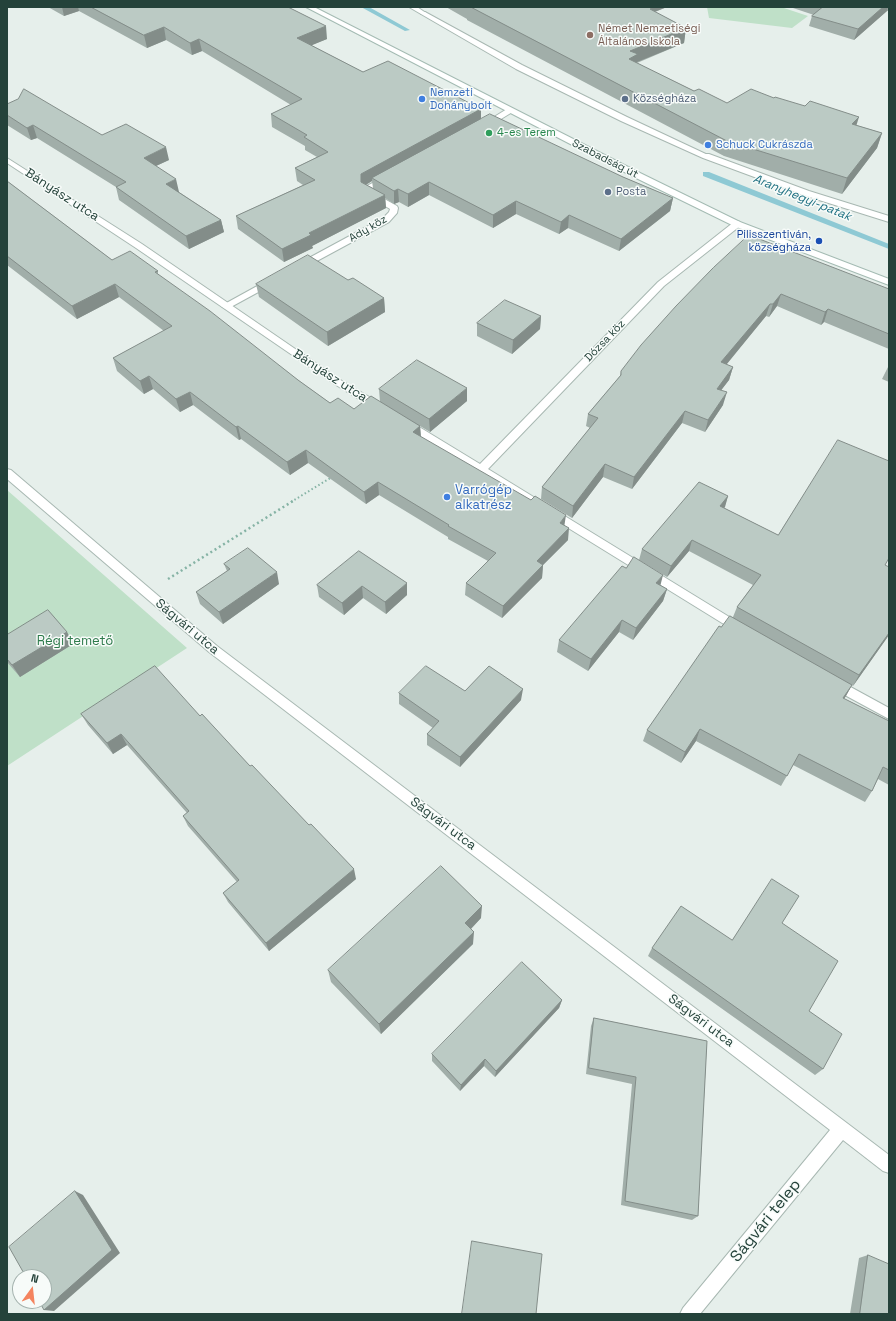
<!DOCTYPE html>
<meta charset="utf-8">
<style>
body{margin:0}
#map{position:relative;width:896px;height:1321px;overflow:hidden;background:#e6efeb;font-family:"Space Grotesk",sans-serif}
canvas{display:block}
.frame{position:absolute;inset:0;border:8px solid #24423a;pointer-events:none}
.north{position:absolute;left:12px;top:1269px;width:40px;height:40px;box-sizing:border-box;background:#f7fbf9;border:1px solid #a3b1ad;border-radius:50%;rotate:15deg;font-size:11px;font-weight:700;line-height:16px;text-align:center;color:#24423a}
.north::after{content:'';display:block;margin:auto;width:14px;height:18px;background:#f4845f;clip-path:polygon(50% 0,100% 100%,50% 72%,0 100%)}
</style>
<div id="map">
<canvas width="896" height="1321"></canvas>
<div class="frame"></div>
<div class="north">N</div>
</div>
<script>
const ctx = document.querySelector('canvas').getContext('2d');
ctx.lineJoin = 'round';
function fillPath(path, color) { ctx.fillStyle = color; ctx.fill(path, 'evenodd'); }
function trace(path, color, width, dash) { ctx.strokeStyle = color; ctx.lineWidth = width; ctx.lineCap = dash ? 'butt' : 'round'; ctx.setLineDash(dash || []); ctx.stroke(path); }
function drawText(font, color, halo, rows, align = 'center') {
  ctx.font = font + ' "Space Grotesk",sans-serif'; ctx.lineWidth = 3; ctx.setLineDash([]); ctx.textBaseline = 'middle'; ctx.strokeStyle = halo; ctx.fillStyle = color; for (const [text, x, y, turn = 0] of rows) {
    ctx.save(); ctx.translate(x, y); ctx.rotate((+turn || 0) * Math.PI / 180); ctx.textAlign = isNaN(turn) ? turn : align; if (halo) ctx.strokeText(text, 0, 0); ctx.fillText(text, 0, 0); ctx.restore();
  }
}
const green = new Path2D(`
 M707,7H781L808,16L792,28L709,18Z
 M7,490L187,648L7,766Z`);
const stream = new Path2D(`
 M361,7H369L410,30L405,31Z
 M703,172H709L889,244V249L703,176Z`);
const pathFar1 = new Path2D(`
 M291,502L332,477`);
const path = new Path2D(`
 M168,579L293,501`);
const service = new Path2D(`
 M409,7H417L426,13L421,14Z`);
const pedestrian = new Path2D(`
 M421,12H425L522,65L627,117L710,156L706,158H703L621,121L516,69L421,14Z
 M507,109H513L514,111L488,127H485L481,125Z
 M384,177H387L391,179L370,191L397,206L398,208L397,213L389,222L302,269H296L295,267L296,265L383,218L389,212L390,209L362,192L363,188Z
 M270,279L273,280L274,282L273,284L229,308L226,309L221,306Z`);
const minor = new Path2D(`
 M703,154H709L809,191L889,216V222L803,195L703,158Z
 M7,158L142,244L342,381L383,405L384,407L383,409H375L336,385L136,248L7,163Z
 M737,221L740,222L741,224L740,226L664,286L488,469L744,626L746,629L744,632L740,634L403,426L402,424L403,422H411L480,464L658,282L734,222Z
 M7,469L11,470L217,646L889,1155V1173L883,1171L843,1140L700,1314H680L683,1308L830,1130L209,652L7,479Z
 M834,678L889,708V719L830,687L828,683L830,679Z`);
const secondary = new Path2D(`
 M306,7H314L640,173L740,222L889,279V285L734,226L634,177Z`);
const wall = new Path2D(`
 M48,7H288L327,39L311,45L363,72L481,109V119L623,177L673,198L670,211L619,251L568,228L559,234L516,214L493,228L429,195L408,207L399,202L394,204L385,198L386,208L312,246L313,248L284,262L238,229L236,216L303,185L297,181L295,168L317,157L305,150V146L272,127L271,114L291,105L202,51L192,55L166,40L147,48L79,11L64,16ZM372,181L373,188L366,185Z
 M446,7H667L655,12L686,28L684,43L637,63L694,91L727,103L774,98L856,125L882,133L877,148L842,194L724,156L467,20V19Z
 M790,7H889V11H887L854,40L809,26L812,16L814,15Z
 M7,99L8,103L102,135L169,160L156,166L179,192L221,220L224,232L189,249L119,200L116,187L37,138L31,140L7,125Z
 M7,181L112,260L158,271V275L298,380L330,403L354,409L380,402L379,389L467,401L430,432L420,426L421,437L564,525L568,540L543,565L542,578L502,618L465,595L466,583L488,561L448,539V537L379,495L366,504L308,463L290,475L241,439L239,440L193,405L180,412L153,389L144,394L117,371L113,358L164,331L119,297L77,319L7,265Z
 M713,268L889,289V349L824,322L821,325L777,306L769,317L766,316L726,364L733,367L729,380L721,390L723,405L705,432L682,423L632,489L603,477L572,518L541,499L542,487L590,428L586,426L588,414L620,376L621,371Z
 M348,280L384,298L385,312L328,346L259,297L256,284Z
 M541,316L540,329L512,354L477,336V323Z
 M889,365V382L882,379Z
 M889,461V558L885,565L889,635L853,686L852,685L844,699L889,721V785L878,779L872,791L865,802L793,765L781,786L696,741L681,763L643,741L647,730L721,627L733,617L737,607L753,585L689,551L667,577L639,560L642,549L728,496L724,508L778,535Z
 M359,551L407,595L386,614L363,598L344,615L319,597L317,585Z
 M224,564L279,584L223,624L200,604L196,592L227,571Z
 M660,586L667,589L663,601L633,640L619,632L588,671L557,652L559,640Z
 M67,632L73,644L20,677L7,662V635Z
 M465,691L521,700L460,767L427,745V734L433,728L399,704V693Z
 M81,714L200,716L250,766L356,879L269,951L228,902L223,893L237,882L188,826L183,816L187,813L127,745L113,754L88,725Z
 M481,918L471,929L473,944L381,1034L331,982L328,970Z
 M782,923L823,1069L815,1075L648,956L652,948L732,940Z
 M562,1000L559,1008L495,1077L484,1066L460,1091L432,1061V1054Z
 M594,1018L707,1041L698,1216L692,1220L621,1205L632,1084L586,1074L591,1026Z
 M868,1255L889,1314H850L859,1258Z`);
const shadedWall = new Path2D(`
 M62,7H78L79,11L64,16Z
 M644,7H667L654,12Z
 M883,7H888L887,11L854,40L858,29Z
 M326,26L327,39L298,51L297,38Z
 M164,27L166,40L147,48L144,35Z
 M686,28L684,43L637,62L635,70L627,74L630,51Z
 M199,39L202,51L192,55L190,43Z
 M481,109V122L372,178V181L362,187L361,182V174Z
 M859,117L854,133L852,124Z
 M33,125L37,138L31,140L27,128Z
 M882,133L877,148L842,194L847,178Z
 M166,147L169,160L147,170L144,158Z
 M176,179L179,192L169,197L166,184Z
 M429,182V195L408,207V194Z
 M398,189L399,202L394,204V191Z
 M385,195L386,208L312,246L313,248L284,262L282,249L309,233Z
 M673,198L670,211L619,251L621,239Z
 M516,201V214L493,228V215Z
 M569,215L568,228L559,234L561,222Z
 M221,220L224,232L189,249L186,236Z
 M115,284L119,297L77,319L72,306Z
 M781,294L777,306L769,317L773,304Z
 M384,298L385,312L328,346L327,332Z
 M770,304L766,316L718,375L721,362Z
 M828,309L824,322L821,325L825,312Z
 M541,316L540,329L512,354L513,340Z
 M733,367L729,380L713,401L717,389Z
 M149,376L153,389L144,394L140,381Z
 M467,388V401L430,432L429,419Z
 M190,392L193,405L180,412L176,399Z
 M727,392L723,405L705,432L708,420Z
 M685,411L682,423L632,489L634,477Z
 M238,426L241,439L239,440L236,427Z
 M420,426L421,439L413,432Z
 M306,450L308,463L290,475L287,462Z
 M605,464L603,477L572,518L573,506Z
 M378,482L379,495L366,504L364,492Z
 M728,496L725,507L717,517L720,506Z
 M566,515L564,528L560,523Z
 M569,528L568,540L543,565L542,578L502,618L503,606L537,561Z
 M692,540L689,551L667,577L671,566Z
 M277,572L279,584L223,624L219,612Z
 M663,575L660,587L656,583Z
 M407,583V595L386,614L385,602Z
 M362,586L363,598L344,615L342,603Z
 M667,589L663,601L633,640L636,628Z
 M622,620L619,632L588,671L591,659Z
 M67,632L73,644L20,677L12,665Z
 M889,633V635L853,686L859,675Z
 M852,685L846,696L836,710L843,698Z
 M523,689L521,700L460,767V757Z
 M700,729L696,741L681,763L685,752Z
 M121,734L127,745L113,754L107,743Z
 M354,869L356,879L269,951L266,943Z
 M482,906L481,918L465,935V923Z
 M474,932L473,944L381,1034L379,1024Z
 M562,1000L559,1008L495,1077L496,1071Z
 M485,1059L484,1066L460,1091L461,1085Z
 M75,1191L83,1195L120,1253L54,1311L44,1310Z`);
const building = new Path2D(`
 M91,7H288L326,26L297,38L363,72L388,61L481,109L361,174V182L385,195L309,233L311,235L282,249L236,216L315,180L295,168L328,152L304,137L307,135L271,114L302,99L199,39L190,43L164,27L144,35Z
 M471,7H655L650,9L686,28L630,51L638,54L629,59L694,91L699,89L727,103L751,89L774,98L775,97L805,106L810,101L859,117L852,124L882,133L847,178L727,141Z
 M823,7H883L858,29L812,16Z
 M24,89L102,135L126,124L166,147L144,158L176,179L166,184L221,220L186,236L116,187L126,182L33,125L27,128L7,115V104L18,99Z
 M490,114L623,177L673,198L621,239L569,215L561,222L516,201L493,215L429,182L408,194L398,189L394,191L372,178Z
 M7,181L112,260L130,251L158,271L155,272L210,311L298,380L330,403L338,398L354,409L371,396L420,426L413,432L531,500L535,496L566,515L560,523L569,528L537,561L543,565L503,606L466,583L496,553L448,526L449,525L378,482L364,492L306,450L287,462L238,426L236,427L190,392L176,399L149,376L140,381L113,358L172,326L115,284L72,306L7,256Z
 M749,235L889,289V334L828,309L825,312L781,294L773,304H770L721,362L733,367L717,389L727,392L708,420L685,411L634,477L605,464L573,506L542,487L598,418L588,414L621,375V371L641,345L676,306L713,268Z
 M308,255L348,280L353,278L384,298L327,332L256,284Z
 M505,300L541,316L513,340L477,323Z
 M417,360L467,388L429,419L379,389Z
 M838,440L889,461V558L885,565L889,567V633L859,675L737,607L761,575L692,540L671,566L642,549L699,482L728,496L720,506L778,535Z
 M248,548L277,572L219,612L196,592L230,569L224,564Z
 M359,551L407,583L385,602L362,586L342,603L317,585Z
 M634,557L663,575L656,583L667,589L636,628L622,620L591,659L559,640L622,566L626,568Z
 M48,610L67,632L12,665L7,659V635Z
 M730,616L852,685L843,698L889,721V770L883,767L872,791L799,754L787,776L700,729L685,752L647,730L719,626L721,627Z
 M155,666L200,716L202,714L250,766L252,765L309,825L311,824L354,869L266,943L223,893L239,880L183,816L189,811L121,734L107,743L81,714Z
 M426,666L465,691L489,666L523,689L460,757L427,734L439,721L399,693Z
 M441,866L482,906L465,923L474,932L379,1024L328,970Z
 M772,879L799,896L782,923L838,961L809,1011L842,1034L823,1069L652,948L681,906L732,940Z
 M522,962L562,1000L496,1071L485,1059L461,1085L432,1054Z
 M594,1018L707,1041L698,1216L625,1201L636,1077L589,1068Z
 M75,1191L112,1250L44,1310L39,1301H44V1277H26L9,1247Z
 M472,1241L542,1254L536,1314H462Z
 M868,1255L889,1264V1314H860Z`);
const markers = [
 [590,35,4,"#8d6e63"],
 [422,99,4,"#3f7fe0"],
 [625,99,4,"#5c6f8a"],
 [489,133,4,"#2e9e5b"],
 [708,145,4,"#3f7fe0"],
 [608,192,4,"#5c6f8a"],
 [819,241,4,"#1a4fb4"],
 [447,497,4,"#3f7fe0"]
];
const farEducationnames = [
 ["Német Nemzetiségi",598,29],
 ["Általános Iskola",598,42]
];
const farShopnames = [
 ["Nemzeti",430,93],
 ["Dohánybolt",430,106],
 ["Schuck Cukrászda",716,145]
];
const farServicenames = [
 ["Községháza",633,99],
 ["Posta",616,192]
];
const farLeisurenames = [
 ["4-es Terem",497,133]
];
const farStreetnames = [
 ["Szabadság út",605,159,27],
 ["Ady köz",368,229,-30],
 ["Dózsa köz",605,341,-46]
];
const farTransitnames = [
 ["Pilisszentiván,",811,235],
 ["községháza",811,248]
];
const farWaternames = [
 ["Aranyhegyi-patak",802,198,22]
];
const streetNames = [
 ["Bányász utca",62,195,33],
 ["Bányász utca",330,376,33],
 ["Ságvári utca",187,627,40],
 ["Ságvári utca",443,824,37],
 ["Ságvári utca",701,1021,37]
];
const shopNames = [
 ["Varrógép",455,490],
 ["alkatrész",455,505]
];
const parkNames = [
 ["Régi temető",75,641]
];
const nearStreetnames = [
 ["Ságvári telep",766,1221,-51]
];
fillPath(green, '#bfe0c8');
fillPath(stream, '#8ec9d4');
trace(service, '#a8b8b2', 2);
trace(pedestrian, '#a8b8b2', 2);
trace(minor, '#a8b8b2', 2);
trace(secondary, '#a4bbb3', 2);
trace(pathFar1, '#86b3a5', 2, [1.5, 2.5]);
trace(path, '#86b3a5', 2.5, [2, 3]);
fillPath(service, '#fff');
fillPath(pedestrian, '#fff');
fillPath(minor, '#fff');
fillPath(secondary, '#fff');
fillPath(wall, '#a1aea9');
fillPath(shadedWall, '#838d89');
fillPath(building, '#bbcac4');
trace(building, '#838d89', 1);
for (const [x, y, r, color] of markers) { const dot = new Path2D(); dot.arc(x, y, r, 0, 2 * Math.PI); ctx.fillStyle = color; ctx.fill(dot); trace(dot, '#f7fbf9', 1.5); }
drawText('11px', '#785e54', '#f7fbf9', farEducationnames, 'left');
drawText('11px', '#366cbe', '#f7fbf9', farShopnames, 'left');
drawText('11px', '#4e5e75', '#f7fbf9', farServicenames, 'left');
drawText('11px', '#27864d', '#f7fbf9', farLeisurenames, 'left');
drawText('11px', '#24423a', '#f7fbf9', farStreetnames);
drawText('11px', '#164399', '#f7fbf9', farTransitnames, 'right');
drawText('italic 12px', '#1c6f80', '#f7fbf9', farWaternames);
drawText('13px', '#24423a', '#f7fbf9', streetNames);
drawText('13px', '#366cbe', '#f7fbf9', shopNames, 'left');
drawText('13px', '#2d7a4b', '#f7fbf9', parkNames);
drawText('16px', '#24423a', '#f7fbf9', nearStreetnames);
</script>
